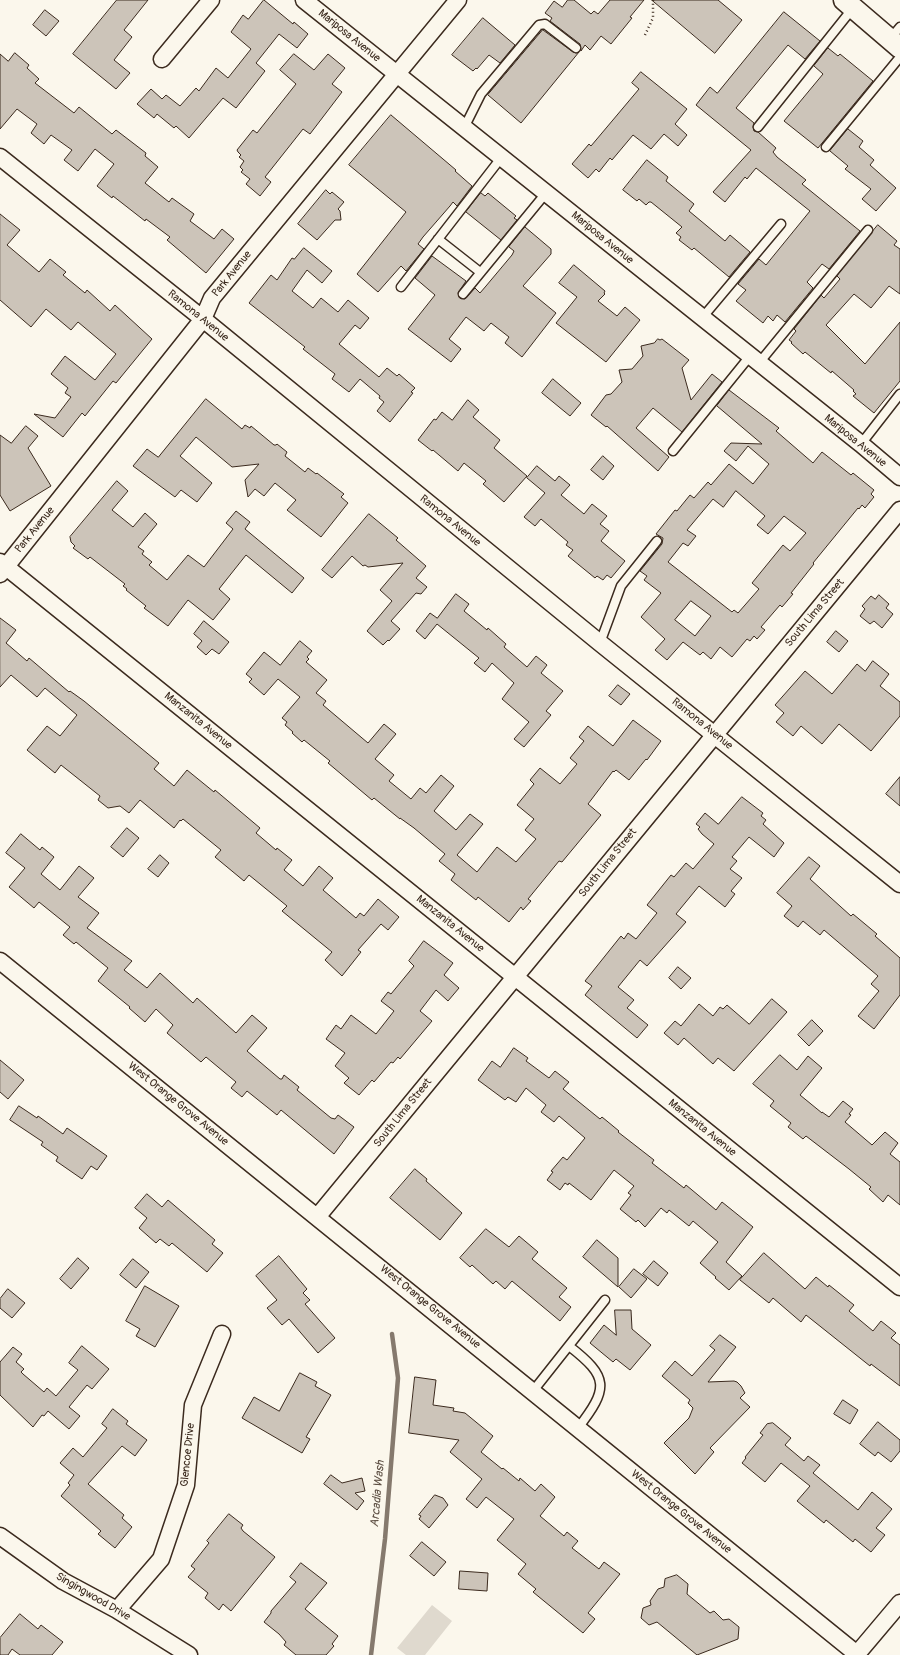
<!DOCTYPE html>
<style>
body{margin:0}
canvas{display:block;background:#fbf7ec}
</style>
<canvas width="900" height="1655"></canvas>
<script>
const ctx = document.querySelector('canvas').getContext('2d');
ctx.lineJoin = 'round';
function fillPath(path, color) { ctx.fillStyle = color; ctx.fill(path, 'evenodd'); }
function trace(path, color, width, dash) { ctx.strokeStyle = color; ctx.lineWidth = width; ctx.lineCap = dash ? 'butt' : 'round'; ctx.setLineDash(dash || []); ctx.stroke(path); }
function drawText(font, color, halo, rows, align = 'center') {
  ctx.font = font + ' Pangolin,sans-serif'; ctx.lineWidth = 3; ctx.setLineDash([]); ctx.textBaseline = 'middle'; ctx.strokeStyle = halo; ctx.fillStyle = color; for (const [text, x, y, turn = 0] of rows) {
    ctx.save(); ctx.translate(x, y); ctx.rotate((+turn || 0) * Math.PI / 180); ctx.textAlign = isNaN(turn) ? turn : align; if (halo) ctx.strokeText(text, 0, 0); ctx.fillText(text, 0, 0); ctx.restore();
  }
}
const green = new Path2D(`
 M432,1605L452,1621L425,1655H406L397,1648Z`);
const stream = new Path2D(`
 M371,1655L385,1539L398,1378L392,1334`);
const building = new Path2D(`
 M117,0H148L124,30L132,37L114,60L130,73L116,89L73,54Z
 M264,0L293,24L294,22L308,34L297,48L279,34L256,63L265,71L236,108L223,98L189,138L176,126L174,128L157,114L154,118L137,104L151,89L162,99L166,95L180,106L196,88L199,91L216,68L228,78L251,49L231,32L243,15L248,19Z
 M568,0H574L591,14L594,11L598,14L610,0H644L630,17L632,18L611,44L601,36L590,50L585,45L581,51L580,44L550,21L552,18L545,13L554,1L562,7Z
 M652,0H718L742,20L715,53Z
 M45,10L59,21L46,36L33,25Z
 M784,12L820,41L805,59L788,45L736,108L754,123L753,127L754,131L758,132L776,148L773,152L777,157L806,180L802,184L860,231L829,269L822,264L807,282L813,288L785,322L777,315L773,321L768,316L763,323L736,301L746,290L738,284L759,259L766,265L810,211L756,168L747,179L745,177L725,202L713,192L751,150L696,105L710,87L717,93Z
 M483,18L515,45L500,63L489,55L477,69L476,68L473,71L452,55Z
 M543,30L573,52L576,53L579,52L521,123L488,95Z
 M828,48L838,56L840,54L873,81L818,148L784,121L823,74L814,66Z
 M15,53L29,65L27,68L39,79L35,83L74,113L79,107L112,134L116,130L146,153L145,156L158,167L145,183L169,202L172,198L194,214L190,221L214,239L222,229L234,239L206,273L167,240L170,237L146,219L145,221L113,196L112,198L97,186L114,164L95,149L78,171L64,160L72,150L51,135L44,144L31,133L37,124L17,109L0,129V54L8,61Z
 M294,54L314,70L328,54L345,68L332,84L342,92L310,134L303,129L265,177L271,182L260,196L246,184L250,179L241,172L243,170L240,167L244,161L239,157L241,155L238,152L237,150L253,130L257,133L296,84L280,70Z
 M641,72L687,109L675,124L687,135L678,146L664,134L651,149L633,135L612,160L610,158L599,172L596,169L588,178L572,164L589,144L591,146L639,89L632,83Z
 M391,115L456,170L455,171L472,186L457,206L453,202L450,206L423,237L418,244L424,249L406,271L401,266L378,292L357,274L406,212L349,165Z
 M848,129L863,141L859,147L874,160L870,165L896,188L876,211L862,199L871,189L845,169L848,166L830,151Z
 M647,160L668,177L666,181L694,204L689,211L725,241L730,235L750,252L729,277L694,248L692,250L679,240L681,237L676,233L682,227L651,202H649L646,205L639,199L637,201L623,190Z
 M326,190L330,194L332,192L344,202L338,209L340,211L341,220H335L317,240L298,224Z
 M481,193L485,196L488,193L516,216L514,218L517,220L501,240L466,212Z
 M0,214L20,230L7,245L39,272L50,259L66,272L63,275L85,293L87,290L110,311L115,305L152,339L116,383L113,381L85,416L82,413L63,437L34,414L55,418L71,397L65,393L68,388L51,374L65,356L95,380L116,354L78,322L71,330L46,309L31,327L0,300Z
 M878,225L897,241L894,245L900,249V294L889,286L871,308L854,294L826,325L865,364L900,322V381L874,413L853,396L856,394L853,391L854,390L832,371L831,373L805,352L803,354L791,343L792,342L789,340L796,331L794,329L821,295L824,298L840,279L837,276Z
 M525,227L551,249V254L523,286L556,313L522,357L505,343L509,337L491,323L484,331L466,317L449,339L461,349L451,362L408,329L435,295L415,278L432,256L466,281L458,293L460,298L465,299L475,288L480,293L486,286L512,255L514,251L509,247Z
 M304,248L332,271L322,283L307,270L292,291L313,308L321,298L338,312L348,300L369,318L360,329L355,325L339,344L379,377L387,368L397,376L399,374L415,388L411,392L413,393L390,422L377,411L384,402L379,398L380,396L360,379L349,392L332,379L335,374L303,349L305,347L249,303L271,275L277,280L292,258L294,259Z
 M574,265L605,291L604,293L605,294L598,301L617,316L625,307L640,320L606,362L556,323L577,297L559,283Z
 M658,339L660,340L662,339L689,360L682,368L691,400L712,374L722,382L682,432L653,408L636,428L669,457L658,471L607,426L606,427L591,415L606,395L611,394L622,382L619,370L632,369L643,356L641,346L654,343Z
 M553,379L581,403L570,416L542,393Z
 M729,390L779,428L776,431L813,463L822,452L851,475L853,473L874,490L871,494L874,497L865,508L862,505L859,509L858,508L813,563L814,564L791,593L793,594L782,607L780,605L761,627L765,630L757,639L754,636L750,641L747,639L732,657L720,647L711,659L703,652L700,655L683,642L667,660L655,650L665,639L641,617L661,593L644,580L647,576L640,571L662,544L663,538L656,534L675,510L677,511L690,495L694,498L708,482L711,485L729,464L753,484L769,464L748,446L736,461L724,451L731,443L762,444L717,406ZM736,491L765,516L757,525L768,534L784,516L806,533L790,551L783,545L752,583L759,589L738,613L734,610L732,612L668,562L683,543L688,546L696,536L687,530L713,499L723,507ZM691,601L711,616L695,636L675,620Z
 M206,399L242,429L245,425L250,428L251,426L274,445H276L277,444L287,452L285,456L305,472L308,468L316,474L317,473L344,494L341,497L348,503L321,537L287,510L296,500L275,483L264,496L255,489L248,497L245,480L259,464L232,467L196,437L180,456L212,483L197,502L181,490L175,497L133,466L147,449L158,457Z
 M468,400L479,410L473,417L500,440L494,448L527,476L504,502L483,484L486,481L464,463L458,471L433,450L432,451L418,440L434,419L436,420L442,412L452,420Z
 M26,426L38,436L28,448L51,486L10,511L0,495V435L11,443Z
 M603,456L614,466L603,480L591,470Z
 M537,466L555,481L559,476L570,485L561,495L584,514L592,504L607,516L600,524L609,531L601,541L625,561L611,578L607,575L603,580L597,576L595,578L568,556L573,550L566,545L568,542L541,519L535,526L524,517L545,493L527,478Z
 M117,481L128,491L112,510L133,527L145,513L157,524L138,547L144,551L142,554L152,562L149,565L167,580L188,555L204,567L233,529L226,523L236,511L250,522L245,529L304,578L292,593L246,555L219,589L230,599L213,620L188,600L168,626L144,608L146,606L126,590L127,589L123,586L125,584L90,557L88,559L73,548L75,546L71,542L70,537Z
 M369,514L398,538L396,540L426,566L416,578L427,587L421,594L416,593L391,621L400,629L389,641L388,640L383,645L367,631L392,601L380,590L403,563L368,567L365,565L363,566L352,556L332,578L322,570Z
 M456,594L469,604L464,611L487,630L488,628L506,644L504,647L527,667L536,656L547,665L541,673L563,691L546,711L551,715L524,747L514,739L529,722L502,699L514,683L492,663L485,672L474,663L479,658L437,624L425,639L416,631L430,613L437,618Z
 M879,595L889,604L886,608L893,614L882,628L874,621L870,624L860,616L865,609L862,606L871,596L875,599Z
 M0,618L16,630L6,643L27,661L29,658L69,692L70,691L84,701L159,763L154,769L174,786L187,770L214,792L215,790L260,828L256,833L276,850L277,848L292,860L284,870L303,886L319,866L333,878L323,890L356,918L360,913L364,916L378,899L399,917L388,930L381,924L358,950L361,952L342,976L325,960L332,952L282,911L287,906L249,875L244,881L215,857L221,850L183,819L181,821L180,820L174,828L140,800L129,813L120,806L108,808L98,800L100,796L61,765L55,773L27,750L47,726L60,736L77,715L45,688L37,697L11,675L0,687Z
 M204,621L229,642L219,654L212,649L206,655L197,647L202,641L194,634Z
 M836,631L848,641L839,652L827,642Z
 M300,641L312,651L307,657L309,659L306,662L327,680L316,693L326,701L323,705L368,743L384,724L396,734L375,759L394,775L389,781L411,799L420,788L426,793L441,775L454,786L434,811L456,830L470,814L483,824L457,855L477,872L497,847L516,862L536,839L525,830L534,819L517,805L534,784L530,780L540,768L560,784L577,764L570,758L584,741L579,737L588,726L613,746L633,720L661,741L647,760L646,759L629,780L616,770L614,772L613,771L588,804L601,815L562,862L559,861L528,899L531,901L523,910L521,907L509,922L478,897L476,900L451,880L455,874L439,861L445,854L414,828L400,818V819L374,798L372,800L328,763L330,761L304,740L302,742L292,733L293,732L285,725L287,722L282,718L300,697L278,679L264,695L249,682L252,679L246,674L264,652L280,665Z
 M873,661L889,674L880,686L900,702V716L871,751L839,724L822,744L801,726L793,736L776,722L784,713L775,705L805,671L832,694L857,664L865,671Z
 M618,685L630,694L621,705L609,696Z
 M900,777V806L886,794Z
 M742,797L763,813L761,816L766,820L763,824L784,843L774,857L749,837L732,857L737,861L730,869L742,878L731,891L735,894L725,907L699,886L676,914L686,922L647,966L640,960L618,987L634,1000L627,1008L648,1025L637,1038L585,995L592,986L585,981L621,936L624,939L628,933L636,939L657,913L647,905L671,875L674,877L686,863L693,869L714,844L702,834L698,829L700,827L696,824L705,813L718,824Z
 M127,828L139,838L123,857L111,847Z
 M21,834L40,850L42,847L54,857L41,874L60,890L79,866L94,878L78,897L99,913L87,928L132,961L124,970L147,988L160,973L193,1003L197,998L236,1033L252,1015L267,1028L247,1051L280,1079H282L284,1075L299,1087L297,1090L331,1118L335,1119L338,1115L354,1127L334,1154L281,1110L277,1115L247,1091L242,1097L231,1088L236,1082L206,1057L201,1062L167,1033L173,1025L156,1009L145,1022L129,1008L130,1007L98,981L108,968L76,942L74,944L63,935L70,927L39,902L34,908L9,887L25,868L6,853Z
 M160,855L169,863L158,877L148,869Z
 M809,857L820,866L810,879L851,916L853,914L877,934L875,936L900,958V995L874,1029L858,1016L879,991L871,984L878,976L824,930L820,935L803,921L798,927L784,916L792,906L777,893Z
 M424,941L453,963L444,975L459,988L448,1001L436,990L420,1011L432,1021L400,1059L398,1057L393,1063L391,1062L374,1082L372,1080L359,1095L344,1083L349,1078L335,1066L345,1053L326,1039L336,1025L341,1029L351,1015L376,1034L394,1011L381,1001L388,992L391,994L414,966L409,961Z
 M678,967L691,978L681,989L669,978Z
 M772,999L787,1012L734,1071L718,1058L713,1064L684,1038L678,1045L664,1033L675,1021L681,1026L699,1004L713,1016L720,1007L723,1009L727,1005L749,1024Z
 M812,1020L823,1031L809,1046L798,1035Z
 M514,1048L528,1058L526,1061L549,1078L555,1071L569,1082L563,1089L600,1119L602,1117L619,1131L618,1132L654,1160L652,1163L684,1188L686,1185L716,1210L722,1202L753,1227L726,1262L742,1276L729,1290L715,1278L716,1277L700,1263L718,1242L693,1221L689,1226L669,1210L667,1213L661,1208L645,1227L638,1220L636,1222L620,1209L631,1195L628,1193L634,1186L614,1170L591,1200L569,1183L568,1185L565,1183L560,1190L547,1180L553,1172L551,1171L563,1157L567,1160L585,1138L559,1116L554,1122L541,1112L546,1105L526,1088L516,1102L508,1097L505,1100L478,1080L492,1061L500,1067Z
 M780,1055L797,1070L808,1056L822,1068L800,1095L822,1113V1112L829,1117L843,1101L853,1109L849,1114L851,1115L845,1122L872,1145L885,1132L898,1143L890,1154L900,1162V1205L888,1195L883,1202L869,1189L871,1187L849,1169L806,1136L803,1139L788,1127L791,1123L770,1106L774,1101L753,1084Z
 M0,1060L24,1080L8,1099L0,1092Z
 M19,1106L37,1118L38,1116L63,1134L67,1128L107,1156L97,1170L91,1166L82,1179L56,1161L58,1157L41,1145L43,1142L10,1120Z
 M415,1169L427,1179L426,1181L462,1213L440,1240L390,1198Z
 M147,1194L162,1207L168,1200L215,1240L212,1244L223,1253L207,1272L172,1243L169,1246L160,1239L156,1243L139,1228L147,1218L135,1208Z
 M486,1229L509,1247L519,1236L538,1252L532,1259L567,1288L559,1297L571,1307L560,1321L512,1281L505,1289L496,1281L493,1284L472,1265L470,1267L460,1258Z
 M597,1240L618,1258V1287L583,1257Z
 M764,1253L805,1289L816,1277L828,1287L829,1285L854,1305L849,1311L873,1331L881,1321L896,1333L891,1338L900,1345V1386L871,1364L870,1366L806,1315L801,1322L773,1298L769,1303L740,1280Z
 M279,1256L307,1289L303,1293L310,1300L305,1304L335,1338L318,1353L289,1319L282,1325L267,1308L277,1300L256,1276Z
 M78,1258L89,1268L71,1289L60,1279Z
 M133,1259L149,1272L136,1288L120,1275Z
 M654,1261L668,1273L658,1286L643,1274Z
 M634,1269L647,1279L631,1298L619,1287Z
 M145,1286L179,1306L155,1347L136,1336L140,1329L126,1321Z
 M8,1289L25,1303L12,1318L0,1308V1299Z
 M615,1310H631L632,1329L651,1345L630,1370L616,1359L613,1362L590,1343L604,1325L616,1335Z
 M720,1335L736,1347L708,1382L734,1381L737,1382L741,1386L745,1393L740,1398L750,1407L710,1448L714,1452L695,1474L664,1443L689,1418L693,1408L688,1403L690,1400L662,1376L675,1361L692,1376L715,1350L710,1346Z
 M82,1346L109,1369L92,1389L87,1385L69,1407L80,1416L69,1429L48,1411L44,1416L42,1415L33,1427L0,1395V1362L13,1347L22,1354L16,1362L24,1369L21,1372L23,1374L44,1392L47,1388L56,1396L78,1370L69,1363Z
 M300,1373L317,1382L315,1386L331,1395L306,1437L310,1439L302,1453L242,1418L254,1397L279,1411Z
 M415,1377L436,1380L433,1405L454,1408L453,1411L465,1413L493,1436L481,1452L502,1469L503,1468L519,1481L520,1478L535,1491L541,1484L555,1497L540,1516L564,1536L567,1532L578,1541L572,1548L599,1569L604,1562L620,1574L588,1613L595,1619L583,1633L533,1592L536,1589L518,1574L526,1564L497,1540L514,1519L486,1497L477,1508L466,1499L482,1479L450,1452L459,1440L409,1433Z
 M843,1400L858,1410L850,1424L834,1414Z
 M113,1409L128,1421L126,1424L147,1440L135,1456L122,1446L88,1484L124,1515L122,1518L132,1527L115,1548L98,1534L101,1531L61,1496L70,1485L68,1483L74,1475L60,1463L73,1448L83,1457L107,1428L102,1424Z
 M878,1422L900,1440V1451L891,1462L878,1452L875,1456L860,1444Z
 M773,1423L791,1438L785,1445L804,1461L808,1456L820,1465L813,1473L858,1510L872,1492L892,1509L876,1528L885,1535L871,1552L855,1539L853,1542L826,1520L824,1523L797,1501L810,1486L781,1463L765,1482L742,1463L746,1458L745,1457L763,1435L760,1433L767,1424Z
 M331,1475L342,1483L362,1478L365,1491L355,1493L364,1501L357,1510L324,1484Z
 M435,1495L443,1498L448,1505L429,1528L419,1519L421,1516L419,1515Z
 M229,1514L243,1525L241,1528L243,1531L275,1557L231,1611L223,1604L219,1610L205,1598L208,1593L188,1577L195,1569L191,1566L209,1543L207,1541Z
 M422,1542L446,1562L434,1576L410,1556Z
 M301,1563L327,1583L305,1609L338,1636L332,1644L334,1646L326,1655H296L284,1645L286,1642L279,1634L264,1622L271,1613V1611L296,1582L290,1577Z
 M460,1571L488,1573L487,1591L459,1589Z
 M677,1575L688,1584L687,1594L710,1613L714,1611L723,1620L729,1619L739,1627L738,1639L697,1655L657,1622L649,1625L641,1618L643,1608L651,1605L650,1601L658,1589L664,1587L665,1579Z
 M20,1614L38,1629L41,1625L63,1642L52,1655H20L12,1649L8,1655H0V1638Z`);
const path = new Path2D(`
 M645,35L653,18V0`);
const service = new Path2D(`
 M890,39L900,27
 M758,127L853,8
 M464,128L481,94L539,25L545,24L576,48
 M826,147L900,57
 M438,239L480,272
 M401,287L501,158
 M463,294L546,193
 M702,318L781,224
 M759,363L868,230
 M861,444L900,394
 M673,451L750,356
 M600,643L621,586L657,541
 M569,1346C609,1377 609,1388 578,1428
 M533,1391L605,1300`);
const minor = new Path2D(`
 M304,0L861,444L900,477
 M162,59L211,0
 M0,157L203,319L600,643L900,884
 M0,562L900,1287
 M0,574L203,319L212,298L458,0
 M0,961L858,1655
 M318,1216L900,510
 M0,1536L63,1581L117,1610L189,1655
 M117,1610L161,1559L186,1485L193,1405L222,1334
 M857,1654L900,1603`);
const tertiary = new Path2D(`
 M844,0L900,48`);
const streetNames = [
 ["Mariposa Avenue",349,36,39],
 ["Mariposa Avenue",602,238,39],
 ["Park Avenue",232,274,-51],
 ["Ramona Avenue",198,316,39],
 ["Mariposa Avenue",855,441,39],
 ["Ramona Avenue",450,521,39],
 ["Park Avenue",35,530,-51],
 ["South Lima Street",815,613,-50],
 ["Manzanita Avenue",198,721,39],
 ["Ramona Avenue",702,724,39],
 ["South Lima Street",608,863,-51],
 ["Manzanita Avenue",450,924,39],
 ["West Orange Grove Avenue",178,1104,39],
 ["South Lima Street",403,1113,-51],
 ["Manzanita Avenue",702,1128,39],
 ["West Orange Grove Avenue",430,1307,39],
 ["Glencoe Drive",188,1455,-84],
 ["West Orange Grove Avenue",681,1512,39],
 ["Singingwood Drive",93,1597,30]
];
const waterNames = [
 ["Arcadia Wash",378,1494,-85]
];
fillPath(green, '#dfd9ce');
trace(stream, '#85796d', 4.5);
fillPath(building, '#ccc4b9');
trace(building, '#3b2a1e', 1);
trace(service, '#3b2a1e', 11);
trace(minor, '#3b2a1e', 19);
trace(tertiary, '#3b2a1e', 23);
trace(path, '#3b2a1e', 2.5, [1, 3]);
trace(service, '#fbf7ec', 8);
trace(minor, '#fbf7ec', 16);
trace(tertiary, '#fbf7ec', 20);
drawText('11px', '#3b2a1e', '#fbf7ec', streetNames);
drawText('italic 12px', '#605246', '#fbf7ec', waterNames);
</script>
